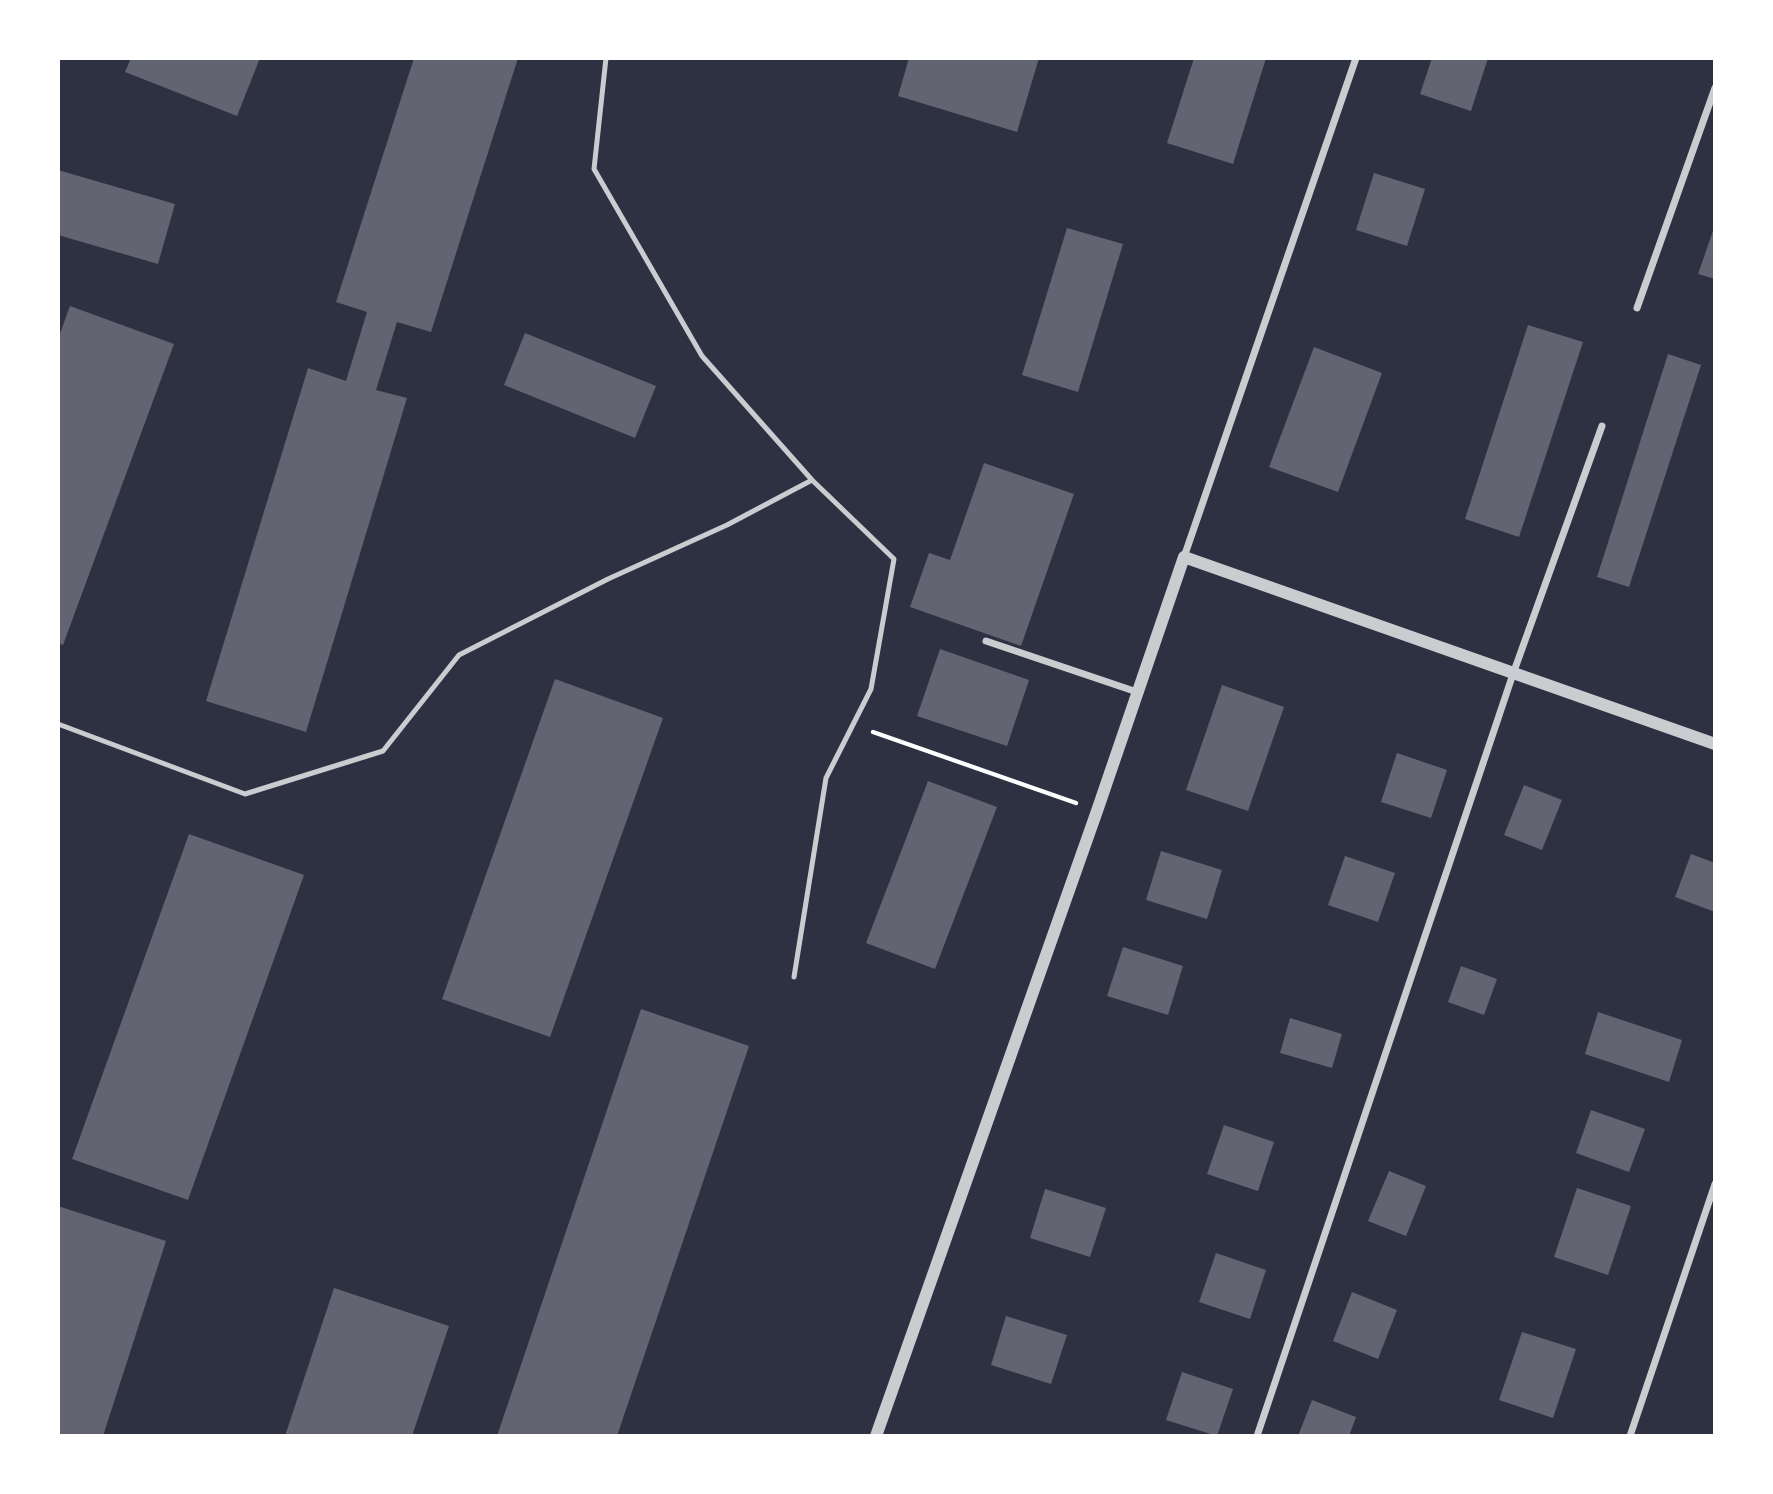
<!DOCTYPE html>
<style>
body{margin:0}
#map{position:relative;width:1773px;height:1494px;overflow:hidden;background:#2d3142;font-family:"Sofia Sans Condensed",sans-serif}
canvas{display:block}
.frame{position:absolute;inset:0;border:60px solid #fff;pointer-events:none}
</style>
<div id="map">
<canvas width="1773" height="1494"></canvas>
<div class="frame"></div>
</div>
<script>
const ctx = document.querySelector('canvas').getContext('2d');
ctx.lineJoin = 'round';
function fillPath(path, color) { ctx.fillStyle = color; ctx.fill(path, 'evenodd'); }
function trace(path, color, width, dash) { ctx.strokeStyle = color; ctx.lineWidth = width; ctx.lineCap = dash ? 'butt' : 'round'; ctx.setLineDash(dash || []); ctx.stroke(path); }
const building = new Path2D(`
 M131,58H260L237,116L125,72Z
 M414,58H518L431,332L397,322L376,390L407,398L306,732L206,701L308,368L346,381L367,312L336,302Z
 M909,58H1039L1017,132L898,96Z
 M1194,58H1266L1233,164L1167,143Z
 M1432,58H1488L1471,111L1420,94Z
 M58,170L175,204L158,264L58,235Z
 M1374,173L1425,189L1407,246L1356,230Z
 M1715,225V279L1698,274Z
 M1067,228L1123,244L1078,392L1022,375Z
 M70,306L174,344L63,645L58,643V339Z
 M1528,325L1583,342L1519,537L1465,519Z
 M525,333L656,386L635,438L504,385Z
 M1314,347L1382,373L1338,492L1269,467Z
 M1668,354L1701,365L1629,587L1597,577Z
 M984,463L1074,494L1021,646L910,607L929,553L950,560Z
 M940,649L1029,680L1007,746L917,716Z
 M555,679L663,718L550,1037L442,999Z
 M1222,685L1284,707L1248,811L1186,790Z
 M1397,753L1447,770L1431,818L1381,802Z
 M928,781L997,807L935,969L866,943Z
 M1524,785L1562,800L1542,850L1504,835Z
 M189,834L304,875L188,1200L72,1159Z
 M1161,851L1222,870L1207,919L1146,900Z
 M1691,854L1715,863V912L1675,897Z
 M1345,856L1395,873L1378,922L1328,905Z
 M1123,947L1183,966L1168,1015L1107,996Z
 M1461,966L1497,979L1484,1015L1448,1002Z
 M641,1009L749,1046L617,1436H497Z
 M1598,1012L1682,1040L1669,1082L1585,1054Z
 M1290,1018L1342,1034L1332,1068L1280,1053Z
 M1591,1110L1645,1129L1629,1172L1576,1153Z
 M1224,1125L1274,1142L1258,1191L1207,1174Z
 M1389,1171L1426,1186L1406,1236L1368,1221Z
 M1577,1188L1631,1206L1608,1275L1554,1257Z
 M1045,1189L1106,1208L1090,1257L1030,1238Z
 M58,1206L166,1241L103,1436H58Z
 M1216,1253L1266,1270L1250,1319L1199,1302Z
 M334,1288L449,1326L412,1436H285Z
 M1352,1292L1397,1310L1378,1359L1333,1341Z
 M1006,1316L1067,1335L1051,1384L991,1365Z
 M1522,1332L1576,1349L1553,1418L1499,1400Z
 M1182,1372L1233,1389L1217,1436L1166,1420Z
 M1312,1400L1356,1417L1349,1436H1298Z`);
const path = new Path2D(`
 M873,732L1076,803`);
const service = new Path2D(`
 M606,58L594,169L702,356L812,480L894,559L871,689L826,778L794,977
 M58,724L245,794L383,751L459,655L608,579L727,525L812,480`);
const minor = new Path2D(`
 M1637,308L1715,88
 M1184,557L1356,58
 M986,641L1137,692
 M1257,1436L1513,674L1602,426
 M1630,1436L1715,1184`);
const tertiary = new Path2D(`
 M876,1436L1097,811L1184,557L1715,744`);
fillPath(building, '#626471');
trace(path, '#fff', 4.5);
trace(service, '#caccd0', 5);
trace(minor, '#caccd0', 7);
trace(tertiary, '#caccd0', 12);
</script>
